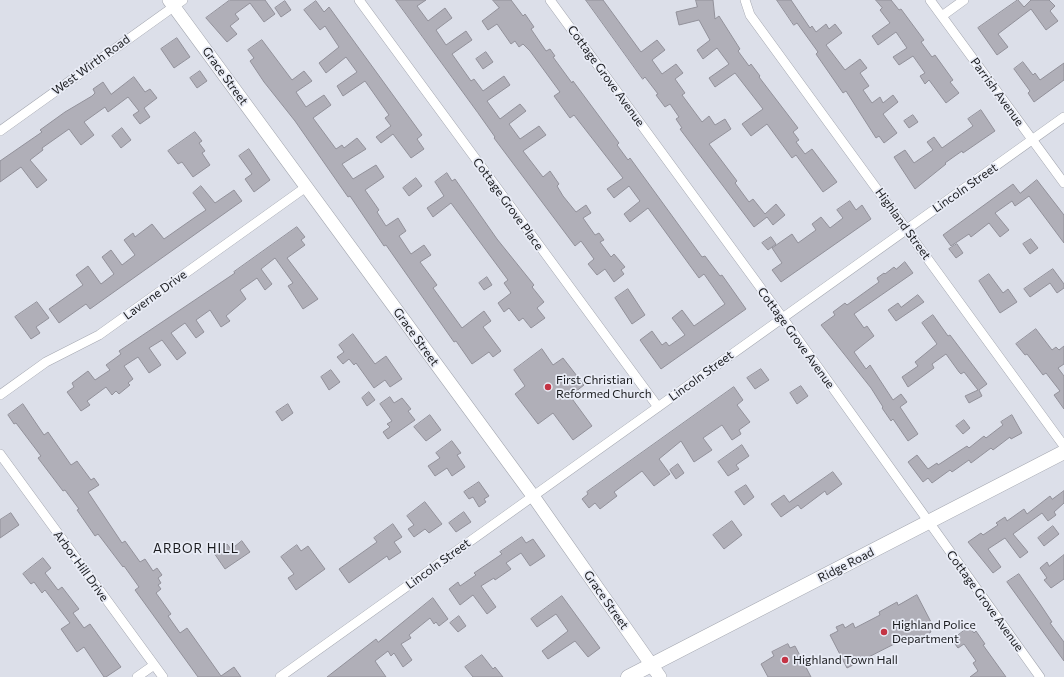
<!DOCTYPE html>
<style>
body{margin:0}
canvas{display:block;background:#dcdfe9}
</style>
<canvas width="1064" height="677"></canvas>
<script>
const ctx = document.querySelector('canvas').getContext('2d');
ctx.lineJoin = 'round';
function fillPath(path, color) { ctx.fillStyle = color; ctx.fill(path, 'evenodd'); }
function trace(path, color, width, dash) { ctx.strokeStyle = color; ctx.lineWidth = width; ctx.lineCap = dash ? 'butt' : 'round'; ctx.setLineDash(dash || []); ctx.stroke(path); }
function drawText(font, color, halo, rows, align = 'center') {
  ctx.font = font + ' Commissioner,sans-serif'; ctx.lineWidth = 3.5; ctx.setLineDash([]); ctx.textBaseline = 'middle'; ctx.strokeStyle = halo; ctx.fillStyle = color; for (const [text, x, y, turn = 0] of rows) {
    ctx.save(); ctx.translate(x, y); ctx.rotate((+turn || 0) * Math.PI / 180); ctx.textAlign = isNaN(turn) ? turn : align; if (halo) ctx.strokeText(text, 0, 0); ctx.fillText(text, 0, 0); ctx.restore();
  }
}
const building = new Path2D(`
 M230,0H265L275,14L264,22L250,3L235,14L239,19L230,26L237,34L227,42L206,18Z
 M396,0H426L417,6L428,21L445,8L452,18L436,30L446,45L466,31L472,40L452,54L471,81L474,79L483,91L504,76L510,85L487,101L500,119L520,104L526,111L509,124L520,139L539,126L546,135L523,151L543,177L550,171L559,184L557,186L563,196L576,212L586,205L591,213L583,218L595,235L599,233L604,240L600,242L611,257L614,254L625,267L621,270L624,274L614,282L605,269L597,275L588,264L594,259L581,241L575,246L494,138L495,137L478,113Z
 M493,0H511L523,16L525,14L534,27L531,29L546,51L550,49L555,56L553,57L572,83L573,81L619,143L617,145L628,160L630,158L702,257L705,256L720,276L722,275L746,309L661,369L640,340L652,331L662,345L666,342L669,346L685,335L672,318L682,310L694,326L725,304L704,274L699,278L648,208L630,222L624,214L640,201L629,186L614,198L607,189L623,178L574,115L570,118L554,96L560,92L530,51L523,44L519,47L515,41L511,44L497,24L488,30L482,21L499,8Z
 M586,0H603L641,52L657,40L665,50L652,60L662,74L676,64L683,73L675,79L685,93L682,95L702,122L709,116L715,125L725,119L731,129L709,144L737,181L735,183L749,202L753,199L765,214L776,204L785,215L773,225L767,217L754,227L680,129L682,128L676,119L679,117L670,104L665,107L656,95L658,94L645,77L643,79Z
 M696,0H713L715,19L719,16L740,49L738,51L749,66L751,64L760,76L759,77L798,128L793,132L799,140L796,142L805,154L812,149L837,182L823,192L796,155L792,158L767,124L751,136L742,124L763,109L735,73L715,87L709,78L729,64L717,48L703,59L697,50L710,40L699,20L679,25L676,12L697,7Z
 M777,0H791L810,28L812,26L816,32L826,24L829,29L835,24L842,33L826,45L845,70L860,59L867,68L860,73L869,86L863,90L872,103L880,97L883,103L893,95L898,102L883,114L897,133L884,143L879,136L876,138L846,91L843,93L816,54L818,52L797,23L794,25Z
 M876,0H891L899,10L901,9L924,40L921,42L932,57L935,55L953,80L950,82L959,93L946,103L929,80L925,84L920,76L925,73L913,56L899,65L893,57L907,48L896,32L878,45L872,36L890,23L880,10L882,8Z
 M1018,0L1024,7L1031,0H1049L1055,6L1050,11L1058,21L1046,30L1031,9L998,34L1008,47L997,55L978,28Z
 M285,1L291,10L281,17L275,8Z
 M316,1L324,12L329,7L422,135L417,139L424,149L411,158L393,134L381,143L376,137L391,126L385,118L389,115L365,81L343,96L337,86L357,72L346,57L326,73L319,63L339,47L325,26L320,30L304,10Z
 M177,38L190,57L174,68L161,49Z
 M262,40L292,80L304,71L312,81L296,92L306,107L324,95L331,105L313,118L336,149L342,145L344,148L357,138L366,149L342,164L353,179L376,165L384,177L365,190L379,210L377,212L386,226L398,218L406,231L399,236L411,254L424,245L431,255L420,262L437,285L433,288L462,328L484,311L491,321L483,327L501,351L493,357L489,352L472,364L456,341L454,342L386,245L384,246L350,196L348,197L295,121L264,82L250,61L254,58L248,50Z
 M486,52L493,62L483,69L476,59Z
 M1023,62L1033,75L1035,73L1040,80L1064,63V80L1034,102L1028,93L1030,91L1014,69Z
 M200,71L207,81L197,88L190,78Z
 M134,77L145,92L150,89L157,98L144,108L150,117L140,124L133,115L139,111L128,97L108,112L105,107L84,122L94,135L81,145L69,129L42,148L43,150L30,160L47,180L37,188L21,167L0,182V161L42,132L40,130L65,112L92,96L95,93L93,89L103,82L111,94Z
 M981,110L995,131L963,153L962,151L945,163L946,164L915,189L894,157L905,150L914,163L933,150L927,142L934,137L942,148L973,126L968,119Z
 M913,115L918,122L909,128L904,121Z
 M122,128L131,140L121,148L112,136Z
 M195,132L202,141L199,143L205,151L202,153L210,165L193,177L182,162L178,164L168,151Z
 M249,149L270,180L254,192L245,179L252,174L239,156Z
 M447,173L452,181L455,179L497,239L534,285L532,287L544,302L537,308L545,318L531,328L523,318L519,321L509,308L504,312L498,303L511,293L504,283L508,280L451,203L433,217L427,208L444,196L435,182Z
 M416,178L422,186L409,196L403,188Z
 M1037,180L1064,215V243L1029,196L1015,206L1012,201L995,213L1009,230L1000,237L989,223L971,237L969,234L951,246L943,235L1013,184L1020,193Z
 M201,186L215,203L234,190L242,201L90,309L86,304L59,323L49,309L83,285L76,275L88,266L101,284L114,274L102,257L111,250L122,265L135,255L124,240L133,233L135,237L152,224L164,239L194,218L206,210L193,193Z
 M850,201L856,210L862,205L871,219L781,282L772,270L782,263L772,248L792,234L798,243L816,230L812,224L821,217L830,228L843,218L837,210Z
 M297,227L305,237L301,240L305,245L287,258L318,299L303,309L288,286L293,283L275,258L261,269L272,284L265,290L257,278L240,290L246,299L226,316L230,321L221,327L210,310L196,320L204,332L196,338L185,323L171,333L186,353L177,360L162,340L149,348L161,365L149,373L138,357L124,366L133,379L128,383L130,385L119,394L116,391L112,395L106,387L87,401L90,405L81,411L67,392L74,387L72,383L88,371L95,380L110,370L106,365L121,354L119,351L235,273L234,272Z
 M771,237L776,244L768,250L762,243Z
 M1031,239L1038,248L1030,254L1023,244Z
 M957,244L963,253L956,258L949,249Z
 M905,262L913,273L854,314L864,328L867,326L874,336L854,352L866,369L870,365L893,400L901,394L907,402L900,407L918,434L908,441L893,419L891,421L882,408L883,407L871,388L821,325L835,315L833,312L845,303L847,305L879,282L877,278L884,273L885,274L894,267L896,269Z
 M1053,269L1064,284V288L1057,293L1050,283L1030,297L1024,289Z
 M989,274L1003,293L1008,289L1017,302L1000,313L979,281Z
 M487,277L492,285L484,290L479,283Z
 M628,289L645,315L632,324L615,298Z
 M918,295L924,302L896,321L888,310L898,303L901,307Z
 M37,302L49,318L36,327L40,333L31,339L15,317Z
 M933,315L948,336L950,335L987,384L979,390L982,396L969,403L965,396L978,390L964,372L961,374L959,372L946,354L932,364L934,368L908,387L902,377L918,366L915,362L937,344L922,323Z
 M1036,329L1052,350L1056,347L1059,350L1064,346V364L1058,368L1064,376V409L1054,395L1060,391L1046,373L1043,375L1027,354L1025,355L1016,344Z
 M353,334L375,364L386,356L402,379L390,387L385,380L374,388L356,363L354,365L349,359L343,364L337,357L344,352L339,345Z
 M542,349L553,365L563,358L584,385L570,396L592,426L573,440L553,413L538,424L515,394L525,386L514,370Z
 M761,369L769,380L755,389L747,378Z
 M331,370L340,382L329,390L321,377Z
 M801,386L808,396L797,404L790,393Z
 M734,387L743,400L737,405L750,422L739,430L741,434L732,440L722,425L703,438L712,450L694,462L681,441L659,459L670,474L654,486L642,471L614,492L617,496L600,509L595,503L589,508L582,499L588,494L587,492Z
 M369,392L375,400L367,406L362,398Z
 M390,397L394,403L402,398L411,409L408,411L415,420L388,439L383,432L390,427L387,424L392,421L380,404Z
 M23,404L44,435L48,432L71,465L77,461L91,480L94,478L99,485L88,492L122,543L125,541L140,562L145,559L153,571L157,568L162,575L158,578L161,583L158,585L161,589L156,593L171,614L168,616L180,633L187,628L221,676L234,667L241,677H198L135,590L139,587L124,566L123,567L98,534L95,536L77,510L79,509L65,490L63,491L38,458L41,456L16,423L14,424L8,415Z
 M288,404L293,413L282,421L276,412Z
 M430,415L441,430L426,441L414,427Z
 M1012,415L1022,433L1011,439L1010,437L993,450L991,448L971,463L969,460L952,472L950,470L932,483L928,478L923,482L908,462L917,455L928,469L937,463L938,465L967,446L969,448L984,436L986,438L1003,425L1001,422Z
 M964,420L970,428L963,434L956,426Z
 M452,441L461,453L457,455L465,467L452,476L447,468L435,476L428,466L440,458L436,453Z
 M742,445L749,456L736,465L739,469L728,476L718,462Z
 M678,464L684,473L676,479L670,470Z
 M833,472L842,484L827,495L825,491L801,509L798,505L781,517L771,504L784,495L789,502Z
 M479,482L489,496L484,499L486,502L479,507L473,497L469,499L464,492Z
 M746,485L754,497L744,505L735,492Z
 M1064,491V503L1054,512L1056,515L1048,521L1042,513L1013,534L1028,552L1020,558L1005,538L988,549L1001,567L993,573L968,542L981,533L983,535L998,525L996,523L1005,517L1007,521L1024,509L1027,514L1050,496L1052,499Z
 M425,502L442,524L429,533L425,529L414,537L408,529L414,525L407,516Z
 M464,512L471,522L456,532L449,523Z
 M11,513L19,525L0,538V520Z
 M732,521L742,535L724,549L713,535Z
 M393,524L402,537L394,542L401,552L389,560L387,556L349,583L339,569L377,542L374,538Z
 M1053,526L1059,534L1044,546L1038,538Z
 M522,537L526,543L533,539L545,556L530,566L521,553L506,563L511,569L495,580L494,578L481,586L496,607L487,614L473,595L460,605L449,589L458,582L460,586L476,575L474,573L502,554L500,552Z
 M242,541L250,552L225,569L214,553L227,544L231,549Z
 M297,545L301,551L308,546L325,569L296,590L288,578L294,574L281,557Z
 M1064,555V579L1051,588L1044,580L1047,578L1040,568L1047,562L1049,566Z
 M43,558L51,568L45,573L58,590L62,587L79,609L73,613L84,628L90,624L121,667L106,677H104L84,647L77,652L61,629L70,623L45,590L42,593L34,582L31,584L23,574Z
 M1019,574L1040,604L1052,622L1050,623L1064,642V661L1007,582Z
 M917,595L932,624L928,626L931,632L909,644L906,638L847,668L830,635L838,631L836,627L843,624L845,628L853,623L855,628L880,615L879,612L897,602L898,605Z
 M562,596L600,648L588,657L575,641L548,659L542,651L568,631L556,614L537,627L531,619Z
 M433,598L448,619L439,626L436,622L434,624L430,618L409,635L411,638L401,644L412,660L403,667L394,653L391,656L388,651L375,661L386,677H327L376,639L378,642Z
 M459,616L466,626L458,632L450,623Z
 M969,627L974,633L976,631L985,644L983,645L1006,677H970L978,671L973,663L976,661L964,644L958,648L952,640Z
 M788,644L790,648L795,646L811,677H768L761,664L774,656L772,652Z
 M482,655L493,669L495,667L503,677H473L465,667Z`);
const street = new Path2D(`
 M359,0L658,407
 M550,0L782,317L1040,677
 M745,0L750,15L1064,446
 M930,0L1064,183
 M942,16L964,0
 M0,131L183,0
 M0,395L46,362L99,335L306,187
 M0,454L163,677
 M137,677L154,665
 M280,677L1064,117`);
const secondary = new Path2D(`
 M169,0L533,496L660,677`);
const primary = new Path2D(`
 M628,677L1064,452`);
const markers = [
 [548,387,4,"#c43444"],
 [884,632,4,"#c43444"],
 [785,660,4,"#c43444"]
];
const streetNames = [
 ["West Wirth Road",91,65,-36],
 ["Grace Street",225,76,54],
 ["Cottage Grove Avenue",606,76,54],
 ["Parrish Avenue",997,92,54],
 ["Lincoln Street",965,188,-35],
 ["Cottage Grove Place",508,204,54],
 ["Highland Street",903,224,54],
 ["Laverne Drive",155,295,-36],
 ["Grace Street",416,337,54],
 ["Cottage Grove Avenue",796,338,54],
 ["Lincoln Street",701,376,-36],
 ["Lincoln Street",438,564,-36],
 ["Ridge Road",846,565,-27],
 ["Arbor Hill Drive",81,566,54],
 ["Grace Street",606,600,55],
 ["Cottage Grove Avenue",985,601,54]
];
const poiNames = [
 ["First Christian",556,380],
 ["Reformed Church",556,394],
 ["Highland Police",892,625],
 ["Department",892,639],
 ["Highland Town Hall",793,660]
];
const neighbourhoodNames = [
 ["ARBOR HILL",196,549]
];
fillPath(building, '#b0afb8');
trace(building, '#92919a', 1);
trace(street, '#a4a7b0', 10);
trace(secondary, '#a4a7b0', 14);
trace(primary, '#a4a7b0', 15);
trace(street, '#fff', 9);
trace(secondary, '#fff', 13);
trace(primary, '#fff', 14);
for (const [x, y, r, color] of markers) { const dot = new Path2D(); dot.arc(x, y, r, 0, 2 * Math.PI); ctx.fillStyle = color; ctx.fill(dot); trace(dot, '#e9ecf6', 1.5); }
drawText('12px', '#1a1b1e', '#e9ecf6', streetNames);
drawText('12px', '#1a1b1e', '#e9ecf6', poiNames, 'left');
ctx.letterSpacing = '1px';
drawText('13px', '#1a1b1e', '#e9ecf6', neighbourhoodNames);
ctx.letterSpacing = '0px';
</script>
